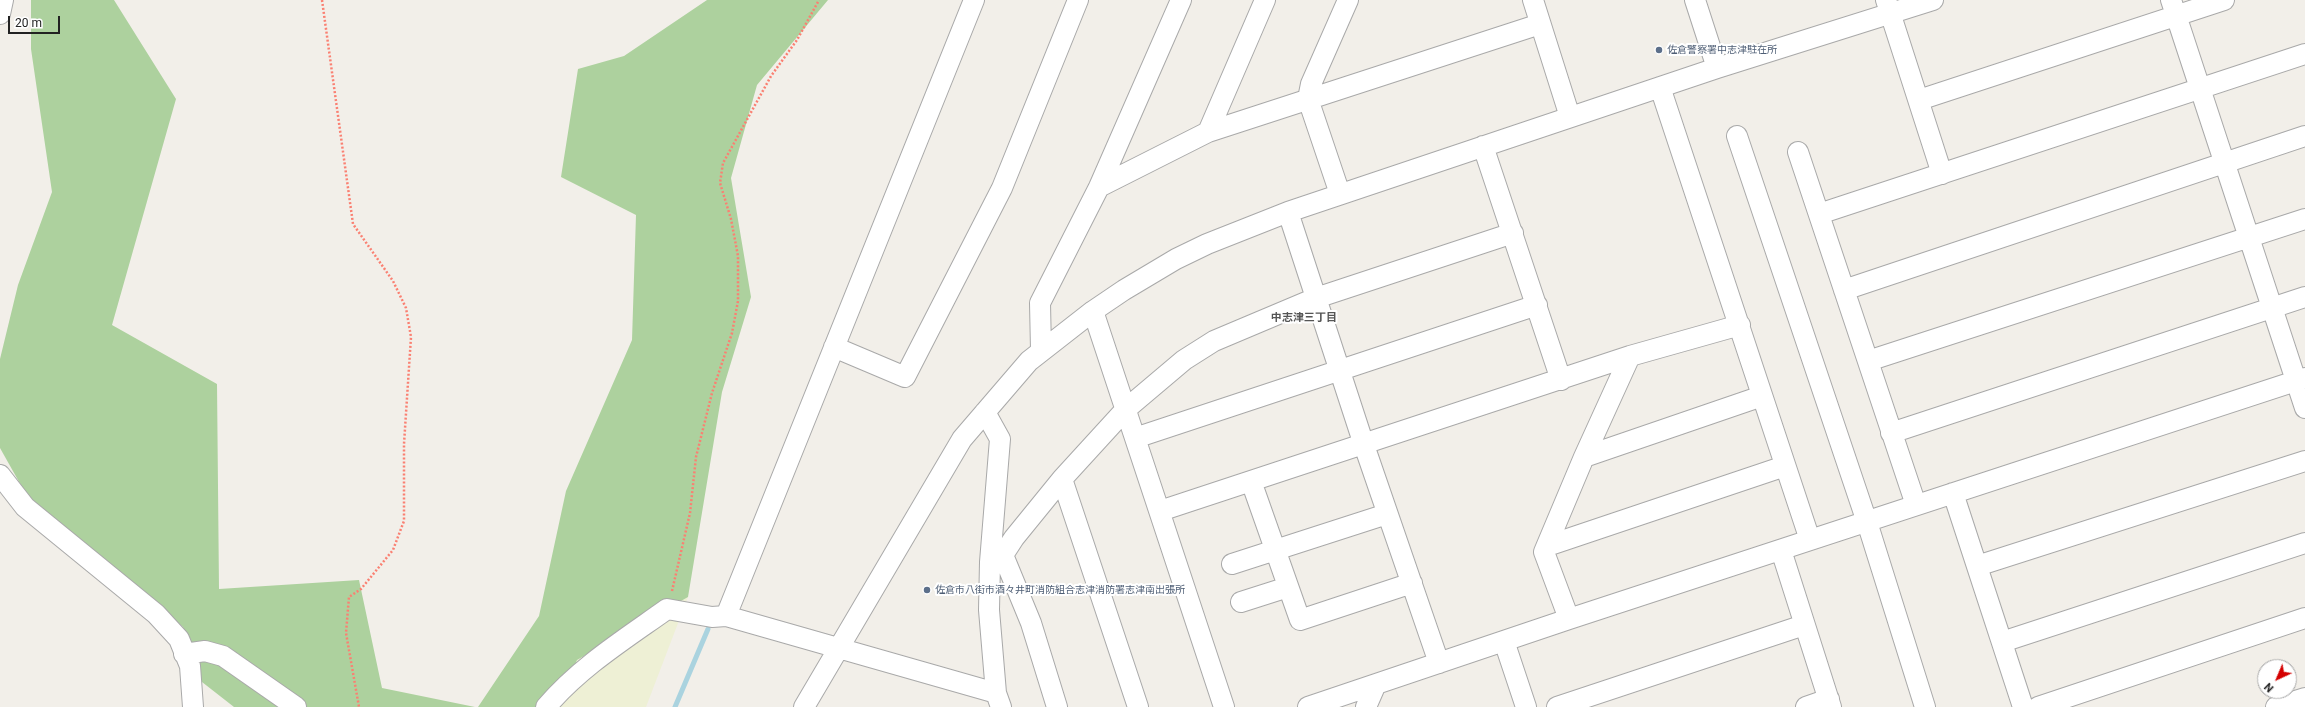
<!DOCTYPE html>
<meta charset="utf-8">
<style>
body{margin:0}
#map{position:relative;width:2305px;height:707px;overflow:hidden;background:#f2efe9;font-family:Roboto,sans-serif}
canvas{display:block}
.north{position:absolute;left:2257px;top:659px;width:40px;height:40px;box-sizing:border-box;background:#fff;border:1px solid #a7a7a7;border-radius:50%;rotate:224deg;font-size:11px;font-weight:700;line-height:16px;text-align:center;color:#222}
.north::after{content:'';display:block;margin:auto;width:14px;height:18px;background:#d40000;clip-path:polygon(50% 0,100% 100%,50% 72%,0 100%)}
.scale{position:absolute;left:8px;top:16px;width:52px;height:18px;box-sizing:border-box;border:2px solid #222;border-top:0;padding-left:5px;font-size:12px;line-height:14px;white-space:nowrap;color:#222;-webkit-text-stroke:3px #fff;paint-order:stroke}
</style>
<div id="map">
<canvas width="2305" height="707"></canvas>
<div class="north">N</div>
<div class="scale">20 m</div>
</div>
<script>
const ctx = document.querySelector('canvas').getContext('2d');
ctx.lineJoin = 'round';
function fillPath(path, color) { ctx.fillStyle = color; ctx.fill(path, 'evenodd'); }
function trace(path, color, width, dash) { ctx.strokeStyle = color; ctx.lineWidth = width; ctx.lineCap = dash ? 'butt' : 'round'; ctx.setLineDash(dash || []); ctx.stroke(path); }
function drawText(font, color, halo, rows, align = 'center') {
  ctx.font = font + ' Roboto,"Noto Sans JP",sans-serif'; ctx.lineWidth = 4; ctx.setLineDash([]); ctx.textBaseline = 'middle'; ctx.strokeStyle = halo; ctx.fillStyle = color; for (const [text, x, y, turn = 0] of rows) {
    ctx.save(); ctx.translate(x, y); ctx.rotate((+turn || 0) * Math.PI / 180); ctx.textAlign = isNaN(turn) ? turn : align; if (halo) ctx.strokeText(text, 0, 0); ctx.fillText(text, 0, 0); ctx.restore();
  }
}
const farmland = new Path2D(`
 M688,597L646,707H557L577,660Z`);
const forest = new Path2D(`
 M31,0H114L176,99L112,325L217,384L219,589L359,580L382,688L475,707H234L202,682L183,627L27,496L0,448V359L18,285L52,192L31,49Z
 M707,0H828L757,85L731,178L751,297L722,392L688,597L577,660L557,707H478L539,616L566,491L632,340L636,215L561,177L578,69L624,56Z`);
const stream = new Path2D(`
 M675,707L708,629`);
const path = new Path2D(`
 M322,0L353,224L393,281L406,308L411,337L404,444V521L393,550L361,589L349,597L346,633L359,707
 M672,591L690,513L696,457L712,393L732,333L738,301V256L731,219L720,183L723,163L771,76L797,40L819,0`);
const minor = new Path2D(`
 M974,0L726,616L996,693
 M1533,0L1570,117
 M1695,0L1717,68
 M1886,0L1942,174
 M2171,0L2305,408
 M0,14L3,0
 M1660,87L1810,540
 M1919,100L2224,0
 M1208,132L1265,0
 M1737,136L1867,522L1925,707
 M1483,146L1561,380
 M1798,152L1916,505
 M1099,187L1208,132L1540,24
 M1340,194L1308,99L1311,84L1348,0
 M1288,212L1364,445L1439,663
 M1819,214L2305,54
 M1844,290L2305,136
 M1093,311L1224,707
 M834,347L905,377L1002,188L1078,0
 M1041,350L1040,303L1099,187L1181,0
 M1868,361L2305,219
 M985,412L1000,439L990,562L989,610L996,693L1001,707
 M1891,433L2305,297
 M1135,438L1537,305
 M1584,457L1762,396
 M0,475L25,507L156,614L179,639L190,666L193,707
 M1062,479L1138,707
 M1251,481L1300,620L1412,583
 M1953,493L2023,707
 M1160,511L1630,356L1740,325
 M1547,546L1785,466
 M1781,550L1831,707
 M1003,555L1031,623L1057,707
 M990,562L1003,555L1014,538L1062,479L1126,409L1184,360L1214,341L1316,298L1513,233
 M1232,564L1387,514
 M1977,566L2305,461
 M1241,602L1288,587
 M1569,619L1544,552L1584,457L1630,356
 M1504,641L1526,707
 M2002,642L2305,543
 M184,654L205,651L223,656L296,707
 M546,707C580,667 625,639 667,609L712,617L726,616
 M804,707L962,439L1029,361L1093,311L1124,290L1176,259L1207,244L1288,212L1717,68L1933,0
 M1308,707L1569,619L2305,378
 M1366,707L1376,684
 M1557,707L1804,625
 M1806,707L1829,699
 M2038,707L2305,618
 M2276,707L2305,698`);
const markers = [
 [1659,50,4,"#5c6f8a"],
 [927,590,4,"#5c6f8a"]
];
const serviceNames = [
 ["佐倉警察署中志津駐在所",1667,50],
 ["佐倉市八街市酒々井町消防組合志津消防署志津南出張所",935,590]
];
const neighbourhoodNames = [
 ["中志津三丁目",1304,318]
];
fillPath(farmland, '#eef0d5');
fillPath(forest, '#add19e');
trace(stream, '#aad3df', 5);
trace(minor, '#a9a9a9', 22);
trace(path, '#fa8072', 2.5, [2, 2]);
trace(minor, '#fff', 20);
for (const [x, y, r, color] of markers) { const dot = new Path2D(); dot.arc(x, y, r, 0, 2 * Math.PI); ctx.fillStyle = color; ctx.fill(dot); trace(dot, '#fff', 1.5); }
drawText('10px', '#4e5e75', '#fff', serviceNames, 'left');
drawText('bold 11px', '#555', '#fff', neighbourhoodNames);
</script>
